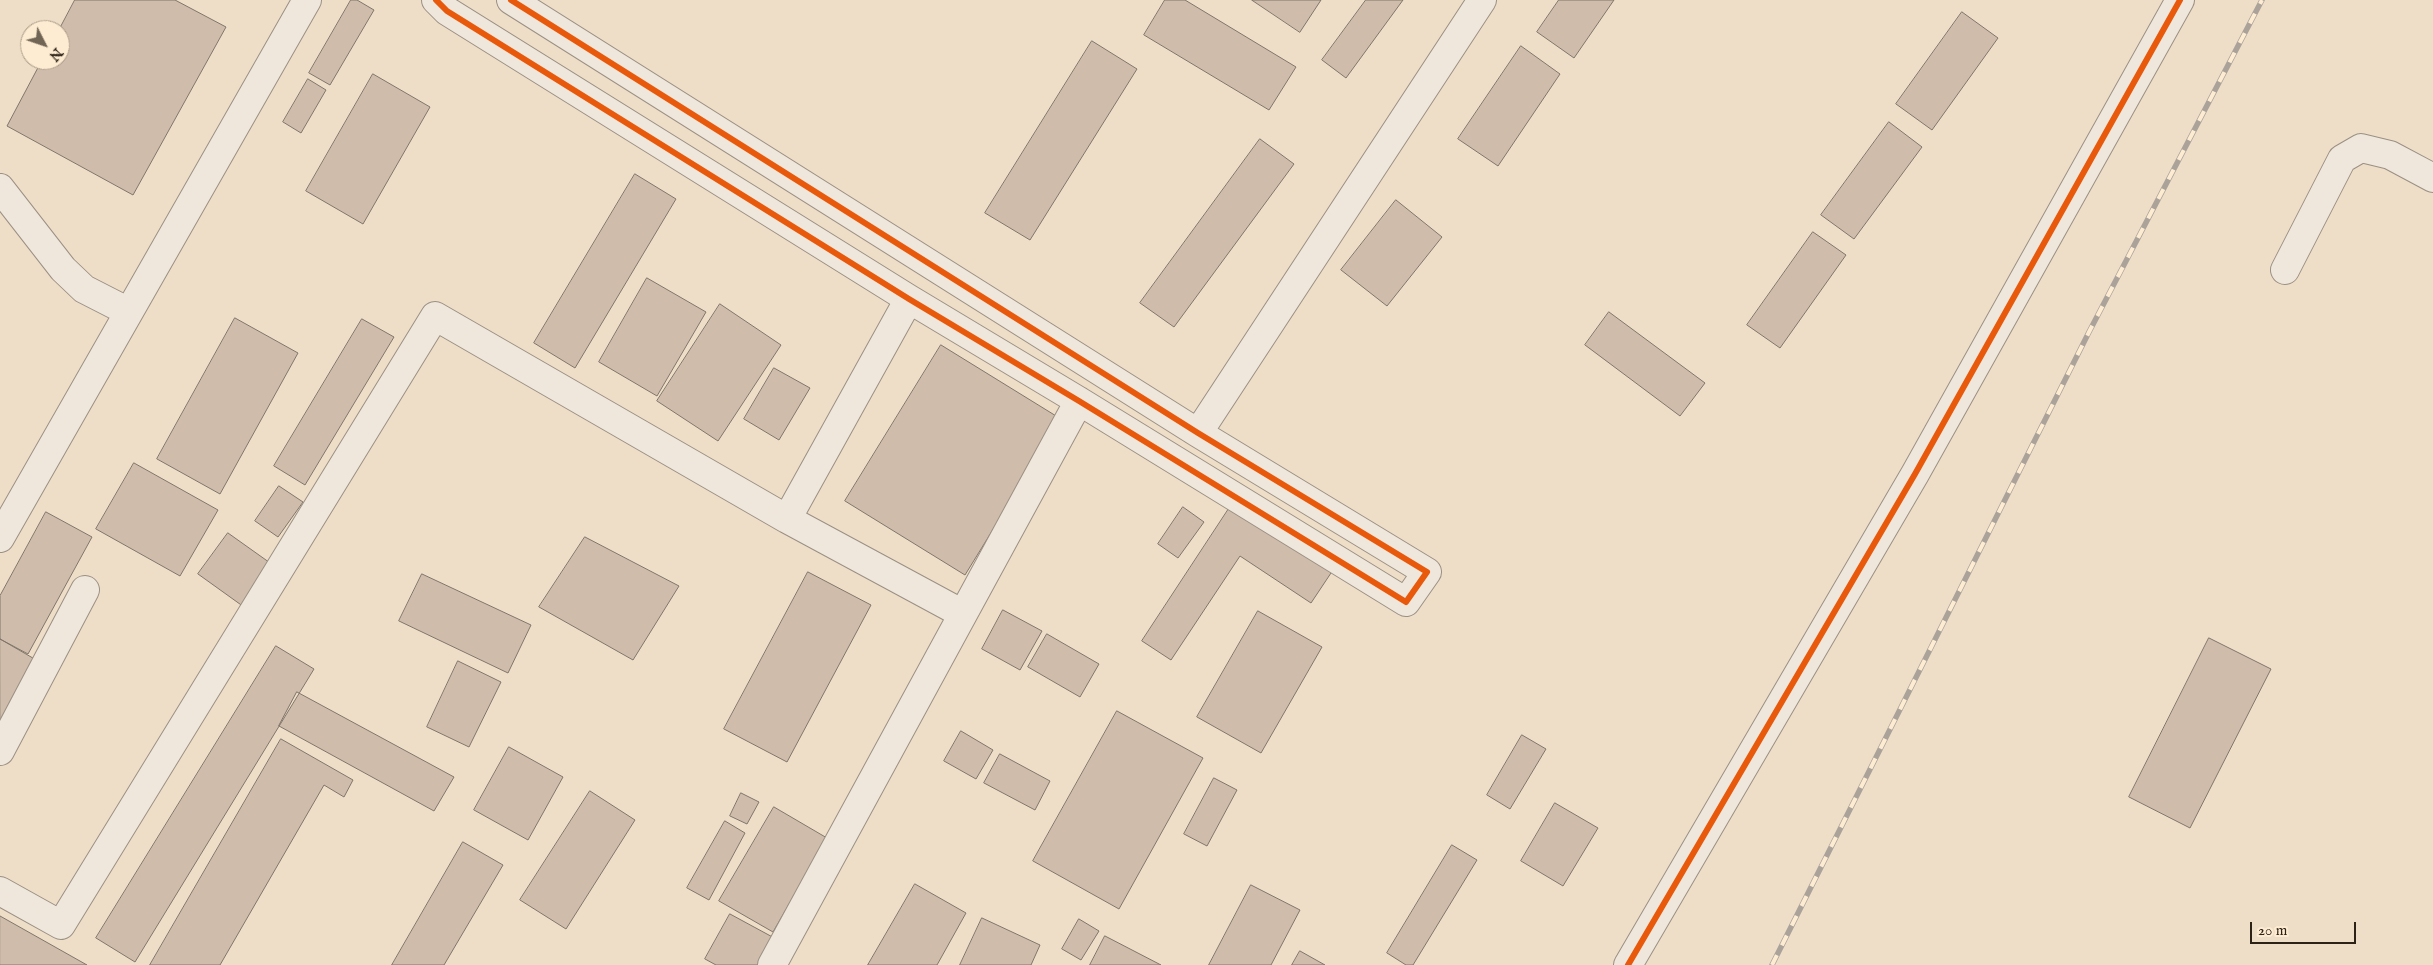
<!DOCTYPE html>
<style>
body{margin:0}
#map{position:relative;width:2433px;height:965px;overflow:hidden;background:#eedec8;font-family:"IM FELL English",serif}
canvas{display:block}
.north{position:absolute;left:20px;top:20px;width:50px;height:50px;box-sizing:border-box;background:#feecd2;border:1px solid #aa9b87;border-radius:50%;rotate:131deg;font-size:14px;font-weight:700;line-height:20px;text-align:center;color:#2c2216}
.north::after{content:'';display:block;margin:auto;width:18px;height:22px;background:#706454;clip-path:polygon(50% 0,100% 100%,50% 72%,0 100%)}
.scale{position:absolute;left:2250px;top:922px;width:106px;height:22px;box-sizing:border-box;border:2px solid #2c2216;border-top:0;padding-left:6px;font-size:15px;line-height:18px;white-space:nowrap;color:#2c2216;-webkit-text-stroke:4px #feecd2;paint-order:stroke}
</style>
<div id="map">
<canvas width="2433" height="965"></canvas>
<div class="north">N</div>
<div class="scale">20 m</div>
</div>
<script>
const ctx = document.querySelector('canvas').getContext('2d');
ctx.lineJoin = 'round';
function fillPath(path, color) { ctx.fillStyle = color; ctx.fill(path, 'evenodd'); }
function trace(path, color, width, dash) { ctx.strokeStyle = color; ctx.lineWidth = width; ctx.lineCap = dash ? 'butt' : 'round'; ctx.setLineDash(dash || []); ctx.stroke(path); }
const building = new Path2D(`
 M75,0H175L226,27L133,195L7,126L42,60H60L59,30Z
 M351,0H357L374,10L330,85L309,73Z
 M1165,0H1185L1296,67L1269,110L1144,35Z
 M1252,0H1321L1300,32Z
 M1366,0H1403L1346,78L1322,60Z
 M1559,0H1614L1574,58L1537,32Z
 M1962,12L1998,38L1932,130L1896,104Z
 M1092,41L1137,69L1030,240L985,213Z
 M1521,46L1560,74L1498,166L1458,139Z
 M373,74L430,107L363,224L306,191Z
 M308,79L326,90L301,133L283,122Z
 M1889,122L1922,147L1854,239L1821,215Z
 M1260,139L1294,164L1174,327L1140,303Z
 M635,174L676,199L575,368L534,343Z
 M1396,200L1442,237L1387,306L1341,270Z
 M1813,232L1846,255L1780,348L1747,325Z
 M647,278L706,312L657,396L599,362Z
 M720,304L781,345L718,441L657,401Z
 M1609,312L1705,383L1680,416L1585,345Z
 M235,318L298,353L220,494L157,459Z
 M362,319L394,337L305,485L274,466Z
 M941,345L1061,419L965,575L845,501Z
 M774,368L810,388L779,440L744,419Z
 M134,463L218,510L180,576L96,529Z
 M279,486L303,502L278,537L255,521Z
 M1232,504L1333,570L1311,603L1240,556L1171,660L1142,641Z
 M1183,507L1204,522L1178,558L1158,544Z
 M46,512L92,537L28,654L0,639V596Z
 M228,533L273,565L244,607L198,574Z
 M585,537L679,586L633,660L539,607Z
 M808,572L871,605L787,762L724,729Z
 M422,574L531,625L508,673L399,621Z
 M1003,610L1042,631L1020,670L982,649Z
 M1258,611L1322,647L1261,753L1197,717Z
 M1047,634L1099,664L1080,697L1028,667Z
 M2209,638L2271,669L2190,828L2129,797Z
 M0,639L38,661L0,728Z
 M276,646L314,669L135,962L96,938Z
 M458,661L501,682L469,747L427,727Z
 M297,692L454,777L434,811L279,726Z
 M1117,711L1203,758L1119,909L1033,861Z
 M961,731L993,750L976,779L944,761Z
 M1522,735L1546,749L1510,809L1487,795Z
 M281,739L353,780L344,797L324,785L220,965H150Z
 M509,747L563,777L528,840L474,810Z
 M1000,754L1050,781L1035,810L984,783Z
 M1214,778L1237,790L1207,846L1184,834Z
 M590,791L635,820L566,929L520,900Z
 M741,793L759,802L747,824L730,816Z
 M1555,803L1598,828L1563,886L1521,861Z
 M774,807L827,838L773,932L719,901Z
 M725,821L745,833L709,900L687,888Z
 M463,842L503,865L444,965H392Z
 M1452,845L1477,860L1413,965H1406L1387,953Z
 M915,884L966,913L937,965H868Z
 M1251,885L1300,910L1271,965H1209Z
 M730,914L778,940L764,965H716L705,959Z
 M0,916L87,965H0Z
 M982,918L1040,945L1031,965H960Z
 M1079,919L1099,931L1081,960L1062,949Z
 M1105,936L1161,965H1090Z
 M1300,951L1325,965H1292Z`);
const minor = new Path2D(`
 M436,0L447,11L909,299L1079,401L1406,602L1427,572L1198,433L511,0
 M0,188L63,269L84,289L129,312
 M2285,270L2342,159L2361,148L2390,155L2433,178
 M1198,433L1482,0
 M787,519L909,299
 M0,538L307,0
 M0,751L85,590
 M0,891L61,925L435,316L787,519L963,614
 M772,965L1079,401
 M1628,965L1915,474L2180,0`);
const rail = new Path2D(`
 M1772,965L2089,332L2262,0`);
const cycleway = new Path2D(`
 M436,0L447,11L909,299L1079,401L1406,602L1427,572L1198,433L511,0
 M1628,965L1915,474L2180,0`);
fillPath(building, '#d0bcab');
trace(building, '#7f766a', 1);
trace(minor, '#9a9083', 30);
trace(minor, '#f0e7dc', 28);
trace(rail, '#aba39a', 5.5);
trace(rail, '#feecd2', 4, [11]);
trace(cycleway, '#e8590c', 6);
</script>
